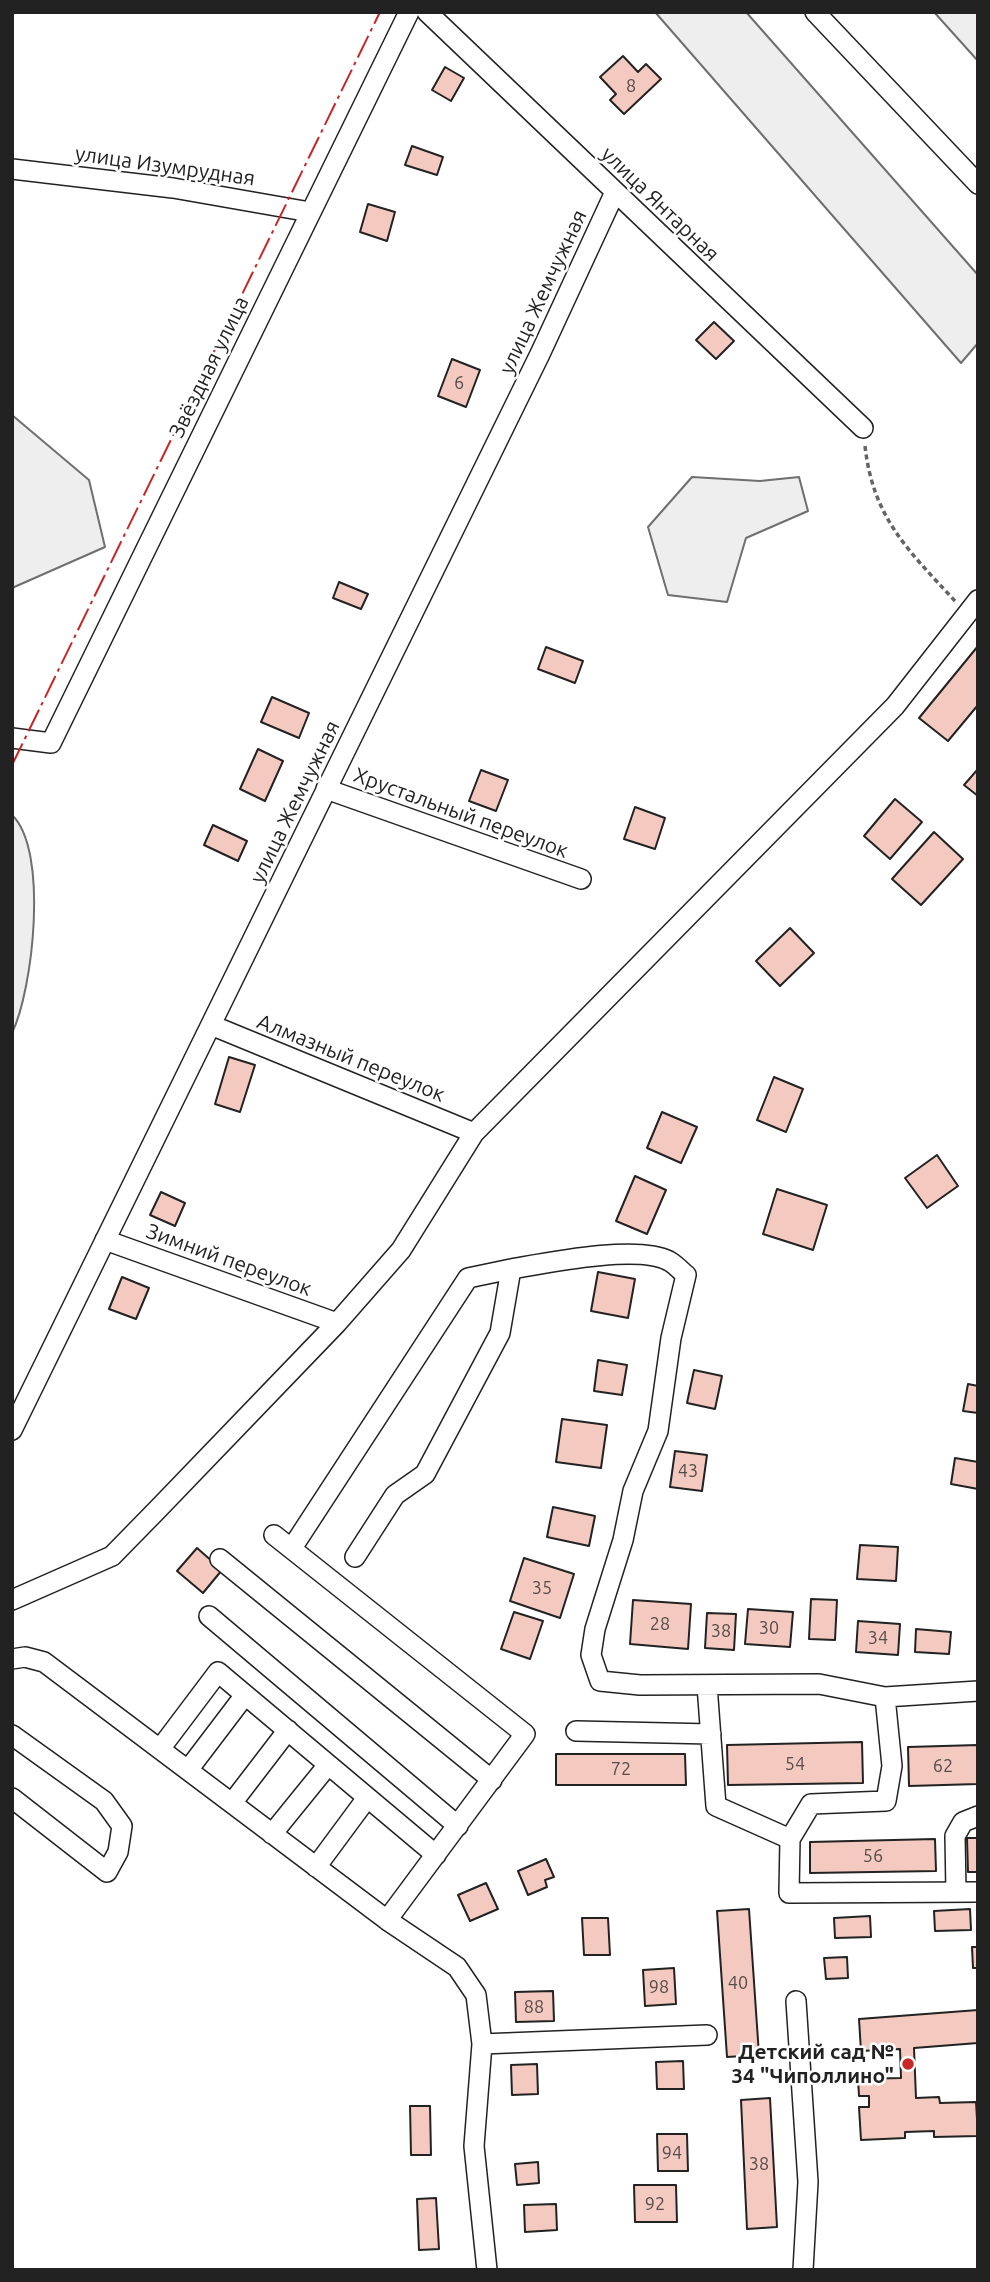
<!DOCTYPE html>
<meta charset="utf-8">
<style>
body{margin:0}
#map{position:relative;width:990px;height:2282px;overflow:hidden;background:#fff;font-family:Ubuntu,sans-serif}
canvas{display:block}
.frame{position:absolute;inset:0;border:14px solid #222;pointer-events:none}
</style>
<div id="map">
<canvas width="990" height="2282"></canvas>
<div class="frame"></div>
</div>
<script>
const ctx = document.querySelector('canvas').getContext('2d');
ctx.lineJoin = 'round';
function fillPath(path, color) { ctx.fillStyle = color; ctx.fill(path, 'evenodd'); }
function trace(path, color, width, dash) { ctx.strokeStyle = color; ctx.lineWidth = width; ctx.lineCap = dash ? 'butt' : 'round'; ctx.setLineDash(dash || []); ctx.stroke(path); }
function drawText(font, color, halo, rows, align = 'center') {
  ctx.font = font + ' Ubuntu,sans-serif'; ctx.lineWidth = 5; ctx.setLineDash([]); ctx.textBaseline = 'middle'; ctx.strokeStyle = halo; ctx.fillStyle = color; for (const [text, x, y, turn = 0] of rows) {
    ctx.save(); ctx.translate(x, y); ctx.rotate((+turn || 0) * Math.PI / 180); ctx.textAlign = isNaN(turn) ? turn : align; if (halo) ctx.strokeText(text, 0, 0); ctx.fillText(text, 0, 0); ctx.restore();
  }
}
const green = new Path2D(`
 M655,12H746L978,275V343L961,363Z
 M934,12H978V61Z
 M12,415L89,480L105,547L12,588Z
 M692,477L760,481L799,477L808,511L746,538L727,602L668,595L648,527Z
 M12,815C49,850 33,990 12,1033Z`);
const building = new Path2D(`
 M623,56L638,72L646,64L661,79L624,114L610,100L616,94L600,77Z
 M445,67L464,78L451,101L432,90Z
 M412,146L443,157L437,175L405,165Z
 M368,204L395,212L387,241L360,232Z
 M714,322L734,341L716,359L696,340Z
 M452,359L480,370L466,407L438,396Z
 M339,582L368,594L361,609L333,598Z
 M978,646V705L948,741L919,718Z
 M546,647L583,661L575,683L538,669Z
 M272,697L309,713L299,738L261,722Z
 M258,749L283,761L265,801L240,789Z
 M978,769V796L964,785Z
 M481,770L508,780L496,811L469,801Z
 M895,799L922,822L890,859L864,836Z
 M635,807L665,818L655,849L624,839Z
 M213,825L247,841L238,861L204,845Z
 M934,832L963,859L921,905L892,879Z
 M790,928L814,953L780,986L756,961Z
 M229,1057L255,1065L240,1112L215,1104Z
 M774,1077L803,1089L786,1132L757,1120Z
 M662,1112L697,1127L681,1163L647,1148Z
 M937,1155L958,1186L927,1208L905,1178Z
 M635,1176L666,1190L647,1234L616,1221Z
 M777,1189L827,1205L813,1250L763,1234Z
 M161,1192L185,1203L175,1226L150,1215Z
 M598,1272L635,1279L628,1318L591,1311Z
 M122,1277L149,1288L136,1319L109,1309Z
 M598,1360L627,1365L622,1395L594,1391Z
 M694,1370L722,1376L715,1409L687,1403Z
 M968,1384L978,1386V1413L963,1411Z
 M562,1419L607,1425L601,1468L556,1462Z
 M675,1451L707,1455L702,1491L670,1487Z
 M955,1458L978,1462V1489L951,1484Z
 M553,1507L595,1516L589,1546L547,1537Z
 M860,1545L898,1547L896,1581L857,1579Z
 M197,1548L222,1570L203,1593L177,1571Z
 M524,1558L574,1574L560,1618L510,1601Z
 M811,1599L837,1600L835,1640L809,1639Z
 M633,1600L691,1604L688,1649L630,1644Z
 M748,1609L793,1612L790,1647L745,1644Z
 M514,1612L543,1621L530,1659L501,1649Z
 M707,1613L736,1614L734,1650L705,1648Z
 M858,1621L900,1624L898,1655L856,1652Z
 M916,1629L951,1632L949,1654L915,1652Z
 M862,1742L863,1783L728,1785L727,1745Z
 M978,1745V1784L909,1786L908,1747Z
 M556,1754H685L686,1785H556Z
 M967,1838H978V1872H968Z
 M935,1839L936,1871L810,1873V1842Z
 M546,1859L554,1877L545,1880L547,1887L528,1895L518,1871Z
 M486,1883L498,1909L470,1921L458,1895Z
 M749,1909L759,2055L727,2057L717,1911Z
 M970,1909L971,1930L935,1931L934,1911Z
 M870,1916L871,1937L835,1938L834,1918Z
 M582,1918H608L610,1955H584Z
 M972,1947H978V1968H973Z
 M847,1957L848,1978L826,1979L824,1958Z
 M674,1968L676,2004L645,2006L643,1970Z
 M553,1991L554,2021L516,2022L515,1992Z
 M978,2010V2043L914,2048L916,2098L939,2097L940,2103L976,2102L978,2136L934,2137V2131L905,2132V2138L861,2140L859,2107H869V2096H859L858,2079L901,2078L900,2049L861,2051L859,2019Z
 M683,2061L684,2089H657L656,2062Z
 M537,2064L538,2094L512,2095L511,2065Z
 M770,2098L777,2227L747,2229L741,2100Z
 M410,2106H430L431,2155H411Z
 M657,2134H687L688,2171H658Z
 M538,2162L539,2183L517,2185L515,2164Z
 M634,2185H676L677,2222H635Z
 M436,2198L439,2249L419,2250L417,2199Z
 M556,2204L557,2230L525,2232L524,2205Z`);
const path = new Path2D(`
 M865,446C873,518 908,550 955,601`);
const minor = new Path2D(`
 M427,12L863,428
 M815,12L978,184
 M12,169L173,188L310,212
 M12,738L51,743L409,12
 M326,789L581,879
 M211,1025L474,1133
 M105,1240L337,1323
 M12,1430L540,354L615,192
 M274,1535L525,1734L387,1920L457,1967L476,1995L482,2044L474,2146L487,2270
 M292,1548L468,1278L511,1269
 M355,1557L395,1495L425,1474L500,1333L511,1269C546,1263 638,1244 669,1261C675,1264 681,1271 686,1275L671,1338L658,1431L633,1491L623,1540L595,1629L591,1655L600,1681L640,1685L819,1684L885,1697L978,1691
 M220,1559L492,1780
 M12,1600L112,1556L158,1509L337,1323L401,1250L474,1133L895,706L978,600
 M209,1616L458,1826
 M12,1659L25,1657L44,1662L387,1920
 M707,1685L716,1806L790,1839L789,1893L978,1892
 M576,1731L711,1734
 M12,1735L104,1801L122,1826L118,1852L107,1872L12,1798
 M160,1749L218,1672L436,1855
 M188,1770L245,1695
 M232,1803L288,1730
 M272,1834L328,1765
 M790,1839L811,1804L886,1801L892,1766L885,1697
 M316,1867L367,1798
 M956,1892L955,1836L963,1822L978,1816
 M796,2001L808,2182L803,2270
 M482,2044L707,2035`);
const power = new Path2D(`
 M12,765L380,12`);
const markers = [
 [908,2064,7,"#c62828"]
];
const numberNames = [
 ["8",631,86],
 ["6",459,383],
 ["43",688,1471],
 ["35",542,1588],
 ["28",660,1624],
 ["30",769,1628],
 ["38",721,1631],
 ["34",878,1638],
 ["54",795,1764],
 ["62",943,1766],
 ["72",621,1769],
 ["56",873,1856],
 ["40",738,1983],
 ["98",659,1987],
 ["88",534,2007],
 ["94",672,2153],
 ["38",759,2164],
 ["92",655,2204]
];
const streetNames = [
 ["улица Изумрудная",165,166,8],
 ["улица Янтарная",660,204,44],
 ["улица Жемчужная",543,292,-65],
 ["Звёздная улица",209,367,-64],
 ["улица Жемчужная",295,802,-64],
 ["Хрустальный переулок",461,813,20],
 ["Алмазный переулок",351,1058,22],
 ["Зимний переулок",229,1260,20]
];
const poiNames = [
 ["Детский сад №",894,2052],
 ["34 \"Чиполлино\"",894,2076]
];
fillPath(green, '#eee');
trace(green, '#6f6f6f', 2);
fillPath(building, '#f3c9c0');
trace(building, '#222', 2);
trace(minor, '#222', 22);
trace(path, '#646464', 3.5, [5, 3.5]);
trace(minor, '#fff', 19);
trace(power, '#c62828', 2, [24, 5, 3.5, 5]);
for (const [x, y, r, color] of markers) { const dot = new Path2D(); dot.arc(x, y, r, 0, 2 * Math.PI); ctx.fillStyle = color; ctx.fill(dot); trace(dot, '#fff', 2.5); }
drawText('18px', '#564c4a', null, numberNames);
drawText('21px', '#222', '#fff', streetNames);
drawText('bold 21px', '#222', '#fff', poiNames, 'right');
</script>
